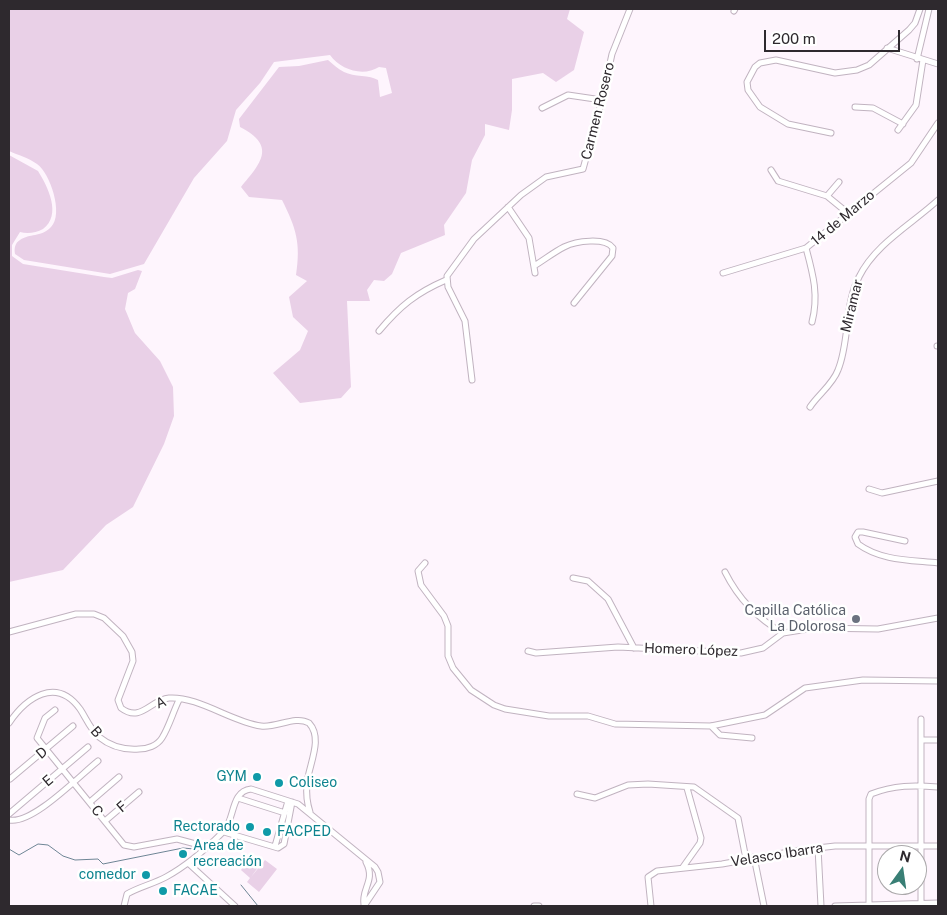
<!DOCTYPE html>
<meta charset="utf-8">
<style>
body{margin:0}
#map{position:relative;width:947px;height:915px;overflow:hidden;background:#fef5fd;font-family:"Public Sans",sans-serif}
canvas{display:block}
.frame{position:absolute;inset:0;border:10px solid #2e292e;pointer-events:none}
.north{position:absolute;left:877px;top:845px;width:50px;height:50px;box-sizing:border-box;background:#fff;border:1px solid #aba9ab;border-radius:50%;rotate:14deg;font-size:14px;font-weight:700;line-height:20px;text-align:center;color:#2e292e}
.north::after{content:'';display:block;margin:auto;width:18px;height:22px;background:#397f75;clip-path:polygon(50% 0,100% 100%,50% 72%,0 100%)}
.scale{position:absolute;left:764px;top:30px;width:136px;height:22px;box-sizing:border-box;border:2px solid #2e292e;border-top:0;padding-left:6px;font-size:15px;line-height:18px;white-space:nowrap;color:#2e292e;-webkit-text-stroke:4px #fff;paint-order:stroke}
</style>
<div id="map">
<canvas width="947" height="915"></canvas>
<div class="frame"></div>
<div class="north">N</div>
<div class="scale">200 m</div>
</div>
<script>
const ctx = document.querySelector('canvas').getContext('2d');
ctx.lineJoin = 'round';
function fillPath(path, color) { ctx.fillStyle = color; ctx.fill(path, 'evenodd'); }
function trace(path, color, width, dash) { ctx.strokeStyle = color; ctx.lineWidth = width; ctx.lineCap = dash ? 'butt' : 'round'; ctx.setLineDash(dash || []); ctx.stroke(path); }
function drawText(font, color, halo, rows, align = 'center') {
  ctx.font = font + ' "Public Sans",sans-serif'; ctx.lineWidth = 5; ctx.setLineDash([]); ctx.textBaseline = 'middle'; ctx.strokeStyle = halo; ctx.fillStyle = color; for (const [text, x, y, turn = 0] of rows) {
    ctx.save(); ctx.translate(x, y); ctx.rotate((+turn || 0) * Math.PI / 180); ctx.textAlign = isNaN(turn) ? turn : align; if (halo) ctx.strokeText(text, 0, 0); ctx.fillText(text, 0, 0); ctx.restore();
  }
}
const green = new Path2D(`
 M9,9H570L567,19L584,32L574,70L556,82L543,73L512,79V110L509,130L485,124V135L472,160L466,193L444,225L445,235L401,253L392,274L384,281L374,280L367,290L370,301H347L351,387L341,398L300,403L273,373L300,350L308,331L293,317L289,297L307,281L296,275C301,243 296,228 282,200L249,197L241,187C261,163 277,146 240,127L239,119L279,67L299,66L328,60C333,64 338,69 344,72C354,77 370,75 378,80L380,97L392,93L386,68L379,67C363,77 341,70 330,55L274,62L260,83L236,110L227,141L194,178L144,264L110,274L24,260L15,254C14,248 15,243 20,240C30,233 40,238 51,227C64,214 50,173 37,164C29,158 18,155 9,151Z
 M9,155L38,171C48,187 62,215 43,229C36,233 27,234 20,232L12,245V256L23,264L104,277L112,278L138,270L142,271L135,289L128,293L125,309L135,333L160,361L173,387L174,416L164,444L133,507L106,525L63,570L9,582Z
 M252,855L262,862L251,877L265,860L277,869L259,892L247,882L250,878L241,870Z`);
const stream = new Path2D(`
 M9,849L19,855L38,844L48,845L63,856L75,860L98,859L103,864L183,848L194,849
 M241,885L258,906`);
const minor = new Path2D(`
 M734,11L735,9
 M887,48L938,64
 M917,59L929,9
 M855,107L873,108L903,124
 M542,108L568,95L602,100
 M898,130L916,105L923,60
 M831,133L788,124L760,107L748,90L747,82L755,67L760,63L776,60L835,73L857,70L869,65L909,30L915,23L920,9
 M771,170L778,181L827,196L849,214
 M827,196L839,182
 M508,207L529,238L535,273
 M806,248C813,274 819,295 812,322
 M534,266C544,260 554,252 564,247C576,241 605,237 613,248L612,256L574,303
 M723,273L806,248L911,163L938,123
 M379,331C400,306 416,293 446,280
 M937,346H938
 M472,380L465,321L448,287L447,276L474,239L521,195L546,177L583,169L602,100L612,54L630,9
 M810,407C818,395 833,384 838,370C850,341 844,305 859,277C875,244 912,224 938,200
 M869,489L882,493L938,481
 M905,541L863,532H858L855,537L858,544C881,561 911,560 938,563
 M425,563L418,571L421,585L444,616L448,626V656L453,668L471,690L494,705L505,709L549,716H588L615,724L711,726L765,715L805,688L863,680L938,681
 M725,572C738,598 758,619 783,633
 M573,578L588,581L608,599L634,648
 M9,632L76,614H94L104,618L123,636L132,652L133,661L118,700L121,708C141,723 150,700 169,698C198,696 232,722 261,726C277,728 295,715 309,723C324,739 308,766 307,784C306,794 307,803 310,812
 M528,651L536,653L618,647L741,653L763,648L783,633L814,628L878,629L938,618
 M55,710L45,718L37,738L124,845L134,847L177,839L207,847
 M9,723C26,698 56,676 80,709C86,718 90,729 99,737C110,746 125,750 139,749C147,749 157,746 162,738C169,727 173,712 179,700
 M711,726L720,735L752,738
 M922,740H938
 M10,779L73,726
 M577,794L595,798L628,785L648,784L694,787L738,818L746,859
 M238,798L285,813
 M90,802L119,777
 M9,814L88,747
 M9,820C32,825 78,777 98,761
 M105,821L139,792
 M224,832L278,848L284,844L292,802
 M275,846L288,801
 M818,848L821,906
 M754,857L764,906
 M188,863L235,906
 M683,867L700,843L701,838L687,788
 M364,905C361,888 376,881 366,862
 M869,905V799L871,794C894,785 914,785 938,787
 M124,906L127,894C139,887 153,884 166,877C188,865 206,849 223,832C235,821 230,791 251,789L298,804L375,867L378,872L380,882L364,906
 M534,906H539
 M651,906L648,877L657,871L722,864L800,850L835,846H938
 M835,906L938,903
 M921,906V719`);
const markers = [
 [856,619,5,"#6b7280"],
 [257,777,5,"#0f9aa8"],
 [279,783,5,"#0f9aa8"],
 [250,827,5,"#0f9aa8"],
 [267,832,5,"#0f9aa8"],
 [183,854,5,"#0f9aa8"],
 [146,875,5,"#0f9aa8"],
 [163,891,5,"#0f9aa8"]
];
const streetNames = [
 ["Carmen Rosero",598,111,-76],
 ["14 de Marzo",843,218,-40],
 ["Miramar",852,306,-76],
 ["Homero López",691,650,2],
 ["A",161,703,-22],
 ["B",96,732,48],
 ["D",42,753,-40],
 ["E",48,781,-40],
 ["F",122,807,-41],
 ["C",97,811,51],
 ["Velasco Ibarra",777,855,-9]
];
const worshipNames = [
 ["Capilla Católica",846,611],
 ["La Dolorosa",846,627]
];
const cultureNames = [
 ["GYM",247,777,"right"],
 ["Coliseo",289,783],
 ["Rectorado",240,827,"right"],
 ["FACPED",277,832],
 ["Area de",193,846],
 ["recreación",193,862],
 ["comedor",136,875,"right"],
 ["FACAE",173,891]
];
fillPath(green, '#e9d0e7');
trace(stream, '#6e8595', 1);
trace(minor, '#c1b3c0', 7);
trace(minor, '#fff', 5);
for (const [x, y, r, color] of markers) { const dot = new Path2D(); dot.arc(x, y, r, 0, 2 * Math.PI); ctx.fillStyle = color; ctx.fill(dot); trace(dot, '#fff', 2); }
drawText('14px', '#2e292e', '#fff', streetNames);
drawText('14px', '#5b616d', '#fff', worshipNames, 'right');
drawText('14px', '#0d838f', '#fff', cultureNames, 'left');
</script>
